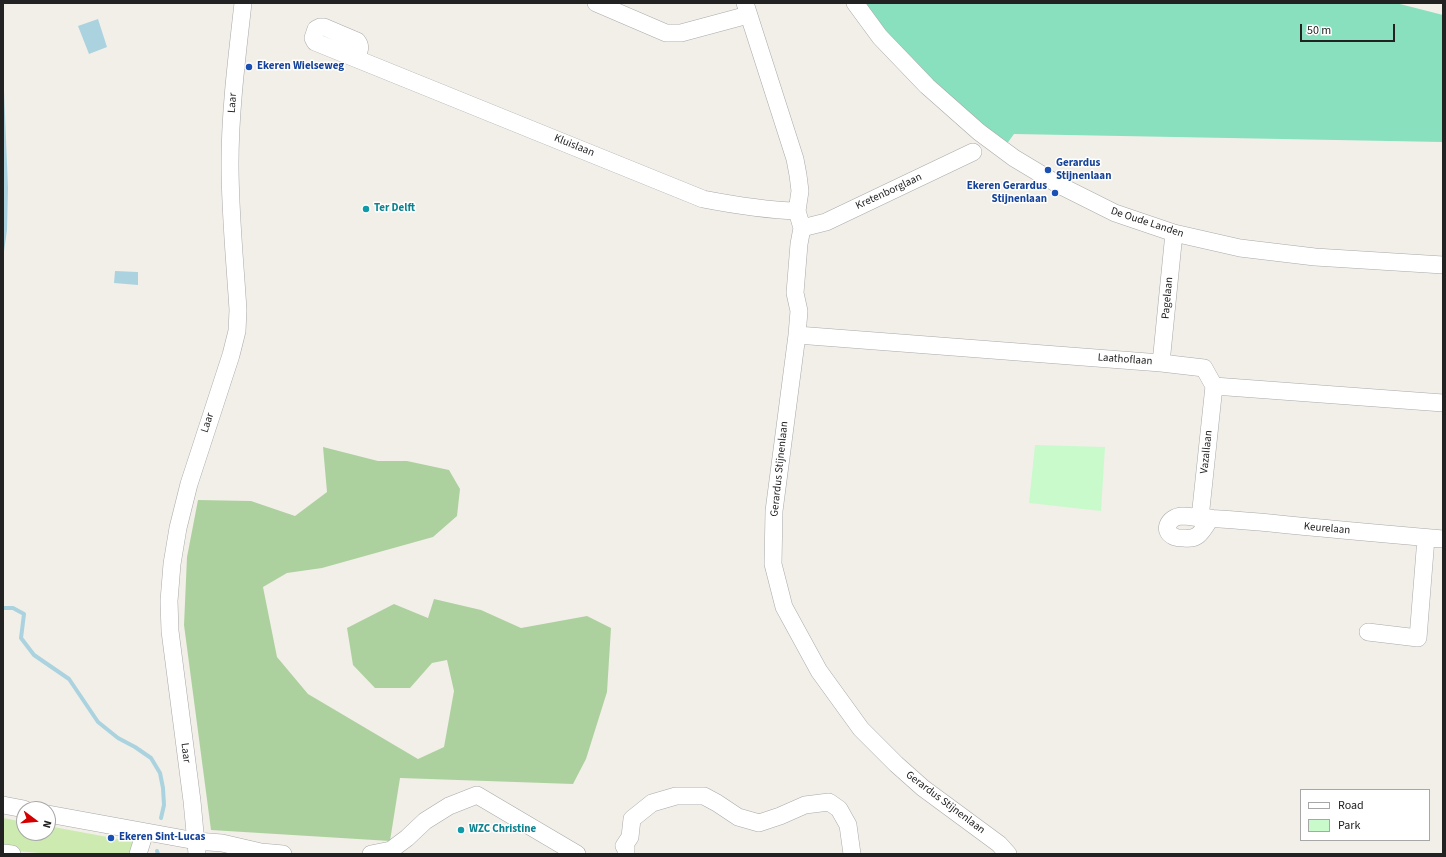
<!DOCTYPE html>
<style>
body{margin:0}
#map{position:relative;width:1446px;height:857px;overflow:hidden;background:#f2efe9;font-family:"Source Sans 3",sans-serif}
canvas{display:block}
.frame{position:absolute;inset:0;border:4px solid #222;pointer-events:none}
.legend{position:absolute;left:1300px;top:789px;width:130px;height:52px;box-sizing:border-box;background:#fff;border:1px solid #a7a7a7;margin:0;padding:5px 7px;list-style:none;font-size:12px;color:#222}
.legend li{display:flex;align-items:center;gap:8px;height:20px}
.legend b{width:20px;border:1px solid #a7a7a7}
.north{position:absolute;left:16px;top:801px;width:40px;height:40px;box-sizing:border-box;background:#fff;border:1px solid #a7a7a7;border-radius:50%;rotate:106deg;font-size:11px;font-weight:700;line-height:16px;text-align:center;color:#222}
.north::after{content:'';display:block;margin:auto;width:14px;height:18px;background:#d40000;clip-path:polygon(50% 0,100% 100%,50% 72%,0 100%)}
.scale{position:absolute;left:1300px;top:24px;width:95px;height:18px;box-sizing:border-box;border:2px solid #222;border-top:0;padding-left:5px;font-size:12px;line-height:14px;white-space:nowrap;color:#222;-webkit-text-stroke:3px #fff;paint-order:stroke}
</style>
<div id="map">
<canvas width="1446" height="857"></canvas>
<div class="frame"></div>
<ul class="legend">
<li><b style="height:5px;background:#fff"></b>Road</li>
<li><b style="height:11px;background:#c8facc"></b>Park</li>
</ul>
<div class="north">N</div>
<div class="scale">50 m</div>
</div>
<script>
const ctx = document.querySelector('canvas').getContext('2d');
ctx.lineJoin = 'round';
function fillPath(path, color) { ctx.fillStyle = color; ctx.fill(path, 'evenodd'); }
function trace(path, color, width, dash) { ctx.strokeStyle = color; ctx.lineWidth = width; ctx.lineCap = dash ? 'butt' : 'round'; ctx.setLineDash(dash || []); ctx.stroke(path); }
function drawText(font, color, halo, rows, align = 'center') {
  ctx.font = font + ' "Source Sans 3",sans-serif'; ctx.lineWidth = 3; ctx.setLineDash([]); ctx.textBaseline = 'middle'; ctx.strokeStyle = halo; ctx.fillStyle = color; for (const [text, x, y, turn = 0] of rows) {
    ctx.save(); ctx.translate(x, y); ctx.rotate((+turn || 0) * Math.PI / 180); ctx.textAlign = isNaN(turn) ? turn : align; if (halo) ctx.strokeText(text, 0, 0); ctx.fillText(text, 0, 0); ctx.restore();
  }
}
const grass = new Path2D(`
 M3,818L24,822V833H48V826L135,842L132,854H52L3,850Z`);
const forest = new Path2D(`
 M323,447L378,461H407L449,470L460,489L457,516L433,537L322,568L287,573L263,587L277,657L308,694L418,759L444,747L454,691L447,660L432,663L410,688H375L353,665L347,628L394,604L428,618L434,599L481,610L521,628L587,616L611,628L607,692L586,759L573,784L400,778L390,841L211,830L184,625L187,557L198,500L251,501L295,516L327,492Z`);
const park = new Path2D(`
 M1035,445L1105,447L1101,511L1029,503Z`);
const pitch = new Path2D(`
 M860,3H1396L1443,15V142L1014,134L1006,145L941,91Z`);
const water = new Path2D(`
 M98,19L107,47L89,54L78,26Z
 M3,66L8,188L7,230L3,259Z
 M115,271L138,272V285L114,283Z`);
const stream = new Path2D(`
 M3,608H13L24,614L21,638L34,655L69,679L98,722L118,738L135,747L151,758L160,773L163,788L164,805L161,818
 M157,851L158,854`);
const minor = new Path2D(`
 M596,3L666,33H681L748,15
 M745,3L795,159L798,175L800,191L797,211L802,228L799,244L795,293L799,311L797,335L774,511L773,564L784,607L819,671L861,729L896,764L923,788L999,844L1008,854
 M855,3L880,37L927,86L979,132L1014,158L1059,185L1115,213L1174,233L1240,248L1315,257L1443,265
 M356,58C359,51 362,47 357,41L324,27H320L316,29L313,38L315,42L703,199C734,205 765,210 797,211
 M802,228L826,222L973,152
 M797,335L1161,363L1204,368L1214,386L1443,403
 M1161,363L1174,233
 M1200,518L1214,386
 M1211,518C1202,530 1200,540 1184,538C1181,538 1177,538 1175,537C1161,532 1168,517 1182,516C1189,516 1197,518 1204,518C1226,519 1248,521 1270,523C1328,529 1385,534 1443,539
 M1368,632L1418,638L1426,538
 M3,805L24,809
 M48,814L196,841L222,843L261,852L283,854
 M3,853L12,854
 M138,854L145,832
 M197,854L192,801L170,631L169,601L172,564L178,528L189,484L231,355L237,331L238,310C235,262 230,213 230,164C230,110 237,57 243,3
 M371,854L391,850L407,838L425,821L449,806L477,795L577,854
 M626,854V849L624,846L630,837L632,819L652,803L676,796H704L717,803L738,817L759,823L780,816L805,805L829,802L839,809L848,825L852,854`);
const markers = [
 [249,67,4,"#1a4fb4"],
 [1048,170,4,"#1a4fb4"],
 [1055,193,4,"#1a4fb4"],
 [366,209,4,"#0f9aa8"],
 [461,830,4,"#0f9aa8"],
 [111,838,4,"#1a4fb4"]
];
const transitNames = [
 ["Ekeren Wielseweg",257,67],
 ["Gerardus",1056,164],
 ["Stijnenlaan",1056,177],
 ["Ekeren Gerardus",1047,187,"right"],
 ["Stijnenlaan",1047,200,"right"],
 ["Ekeren Sint-Lucas",119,838]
];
const streetNames = [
 ["Laar",233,103,-86],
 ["Kluislaan",574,146,22],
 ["Kretenborglaan",889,192,-25],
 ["De Oude Landen",1147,223,18],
 ["Pagelaan",1168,298,-85],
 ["Laathoflaan",1125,360,4],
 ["Laar",208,423,-72],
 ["Vazallaan",1207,452,-84],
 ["Gerardus Stijnenlaan",780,469,-84],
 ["Keurelaan",1327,529,5],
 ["Laar",185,753,83],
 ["Gerardus Stijnenlaan",945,803,37]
];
const cultureNames = [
 ["Ter Delft",374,209],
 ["WZC Christine",469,830]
];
fillPath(grass, '#cdebb0');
fillPath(forest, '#add19e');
fillPath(park, '#c8facc');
fillPath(pitch, '#88e0be');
fillPath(water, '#aad3df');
trace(stream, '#aad3df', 4);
trace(minor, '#a9a9a9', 18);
trace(minor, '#fff', 17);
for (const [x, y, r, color] of markers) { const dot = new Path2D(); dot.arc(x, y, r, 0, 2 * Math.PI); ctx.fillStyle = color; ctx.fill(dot); trace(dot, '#fff', 1.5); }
drawText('bold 11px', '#164399', '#fff', transitNames, 'left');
drawText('11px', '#222', '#fff', streetNames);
drawText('bold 11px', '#0d838f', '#fff', cultureNames, 'left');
</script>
